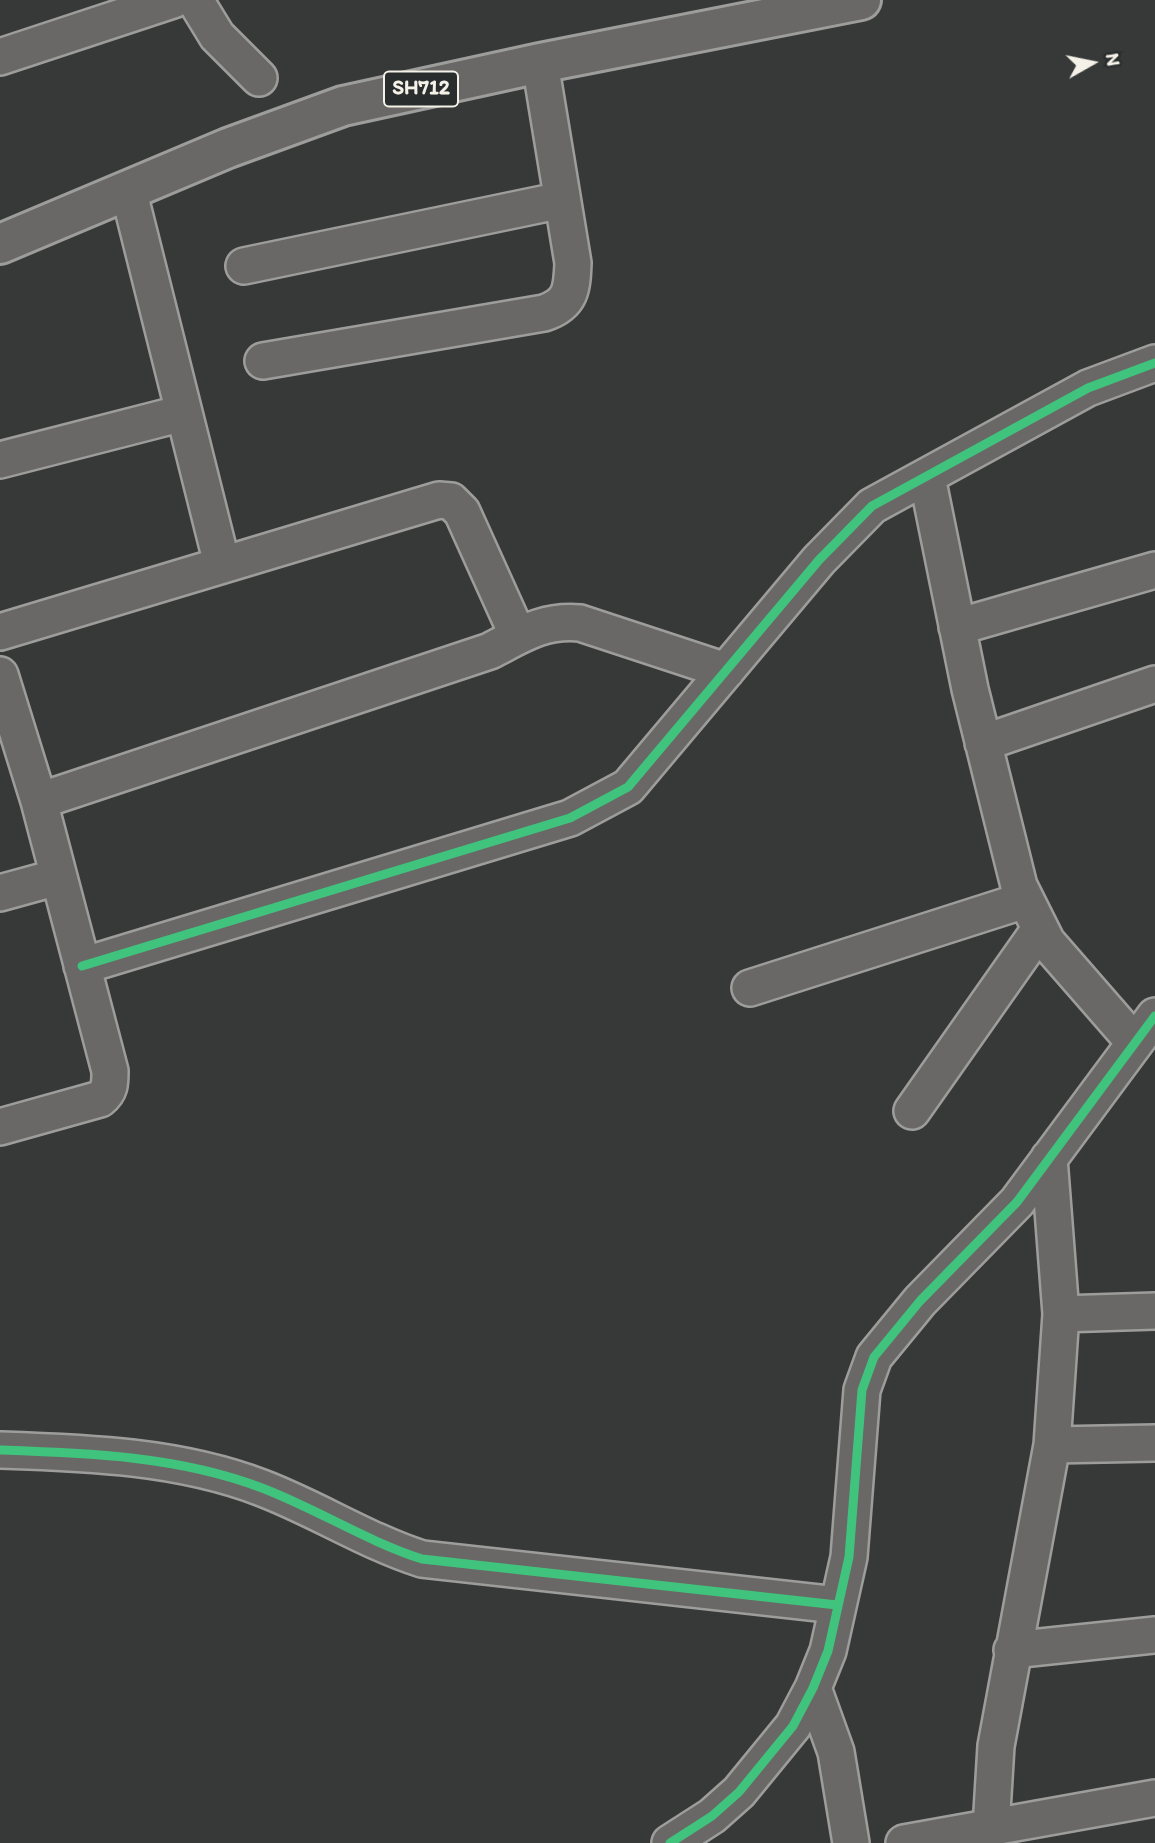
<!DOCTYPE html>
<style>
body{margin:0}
#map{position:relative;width:1155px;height:1843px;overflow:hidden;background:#373838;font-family:Itim,sans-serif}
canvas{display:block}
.north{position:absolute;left:1057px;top:28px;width:70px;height:70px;-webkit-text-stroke:5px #2a2d2e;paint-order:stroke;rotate:81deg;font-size:19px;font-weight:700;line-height:28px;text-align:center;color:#f4f1e8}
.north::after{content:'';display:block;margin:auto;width:24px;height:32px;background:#f4f1e8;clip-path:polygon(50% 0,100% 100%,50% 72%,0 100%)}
</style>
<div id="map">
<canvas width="1155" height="1843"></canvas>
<div class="north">N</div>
</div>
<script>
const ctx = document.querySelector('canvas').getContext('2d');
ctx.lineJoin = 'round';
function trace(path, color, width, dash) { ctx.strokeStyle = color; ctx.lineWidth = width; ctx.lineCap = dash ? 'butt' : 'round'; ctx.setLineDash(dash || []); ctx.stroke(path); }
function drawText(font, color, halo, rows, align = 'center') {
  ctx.font = font + ' Itim,sans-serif'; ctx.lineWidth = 6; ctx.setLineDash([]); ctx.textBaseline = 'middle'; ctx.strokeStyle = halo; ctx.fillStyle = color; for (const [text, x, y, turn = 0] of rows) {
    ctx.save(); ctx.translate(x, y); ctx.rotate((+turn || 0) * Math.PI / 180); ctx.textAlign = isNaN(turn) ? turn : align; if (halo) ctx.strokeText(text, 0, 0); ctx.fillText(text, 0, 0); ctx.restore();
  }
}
const street = new Path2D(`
 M195,0L217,36L259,78
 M0,57L173,0
 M128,189L222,564
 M244,266L562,200
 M263,361L544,313C571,304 572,289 573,263L540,63
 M0,460L183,413
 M927,477L970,689L1019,886L1047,942L1135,1043
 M957,627L1155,570
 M0,632L439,500L451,501L462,512L518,636
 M0,675L39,801L110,1071C110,1084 110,1091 100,1099L0,1127
 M983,743L1155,684
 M39,801L490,651C523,634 542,620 580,623L726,671
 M0,893L58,877
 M82,966L570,818L628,787L819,560L872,506L1088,388L1155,363
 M750,988L1025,900
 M912,1111L1040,929
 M1061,1314L1155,1311
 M1052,1445L1155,1443
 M0,1450C88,1453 179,1456 262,1488C317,1509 366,1541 422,1559L837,1605
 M1012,1650L1155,1635
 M813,1688L836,1752L851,1843
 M991,1828L996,1746L1052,1445L1061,1314L1049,1158
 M670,1843L712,1816L739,1792L793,1726L813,1688L828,1651L849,1557L862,1390L874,1357L920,1301L1017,1202L1155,1016
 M904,1843L1155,1798`);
const primary = new Path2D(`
 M0,244L228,148L343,106L540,63L861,0`);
const cycleway = new Path2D(`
 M82,966L570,818L628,787L819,560L872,506L1088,388L1155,363
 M0,1450C88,1453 179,1456 262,1488C317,1509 366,1541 422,1559L837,1605
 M670,1843L712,1816L739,1792L793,1726L813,1688L828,1651L849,1557L862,1390L874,1357L920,1301L1017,1202L1155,1016`);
const shields = [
 [421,89,74]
];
const shieldNames = [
 ["SH712",421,89]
];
trace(street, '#9d9d9b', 40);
trace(primary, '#9d9d9b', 44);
trace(street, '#696866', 35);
trace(primary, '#696866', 38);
trace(cycleway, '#40c37c', 9);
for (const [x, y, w] of shields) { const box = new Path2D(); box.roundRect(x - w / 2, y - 17.5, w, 35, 5); ctx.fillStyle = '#2a2d2e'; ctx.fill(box); trace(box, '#f4f1e8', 2); }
drawText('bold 21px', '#f4f1e8', null, shieldNames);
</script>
